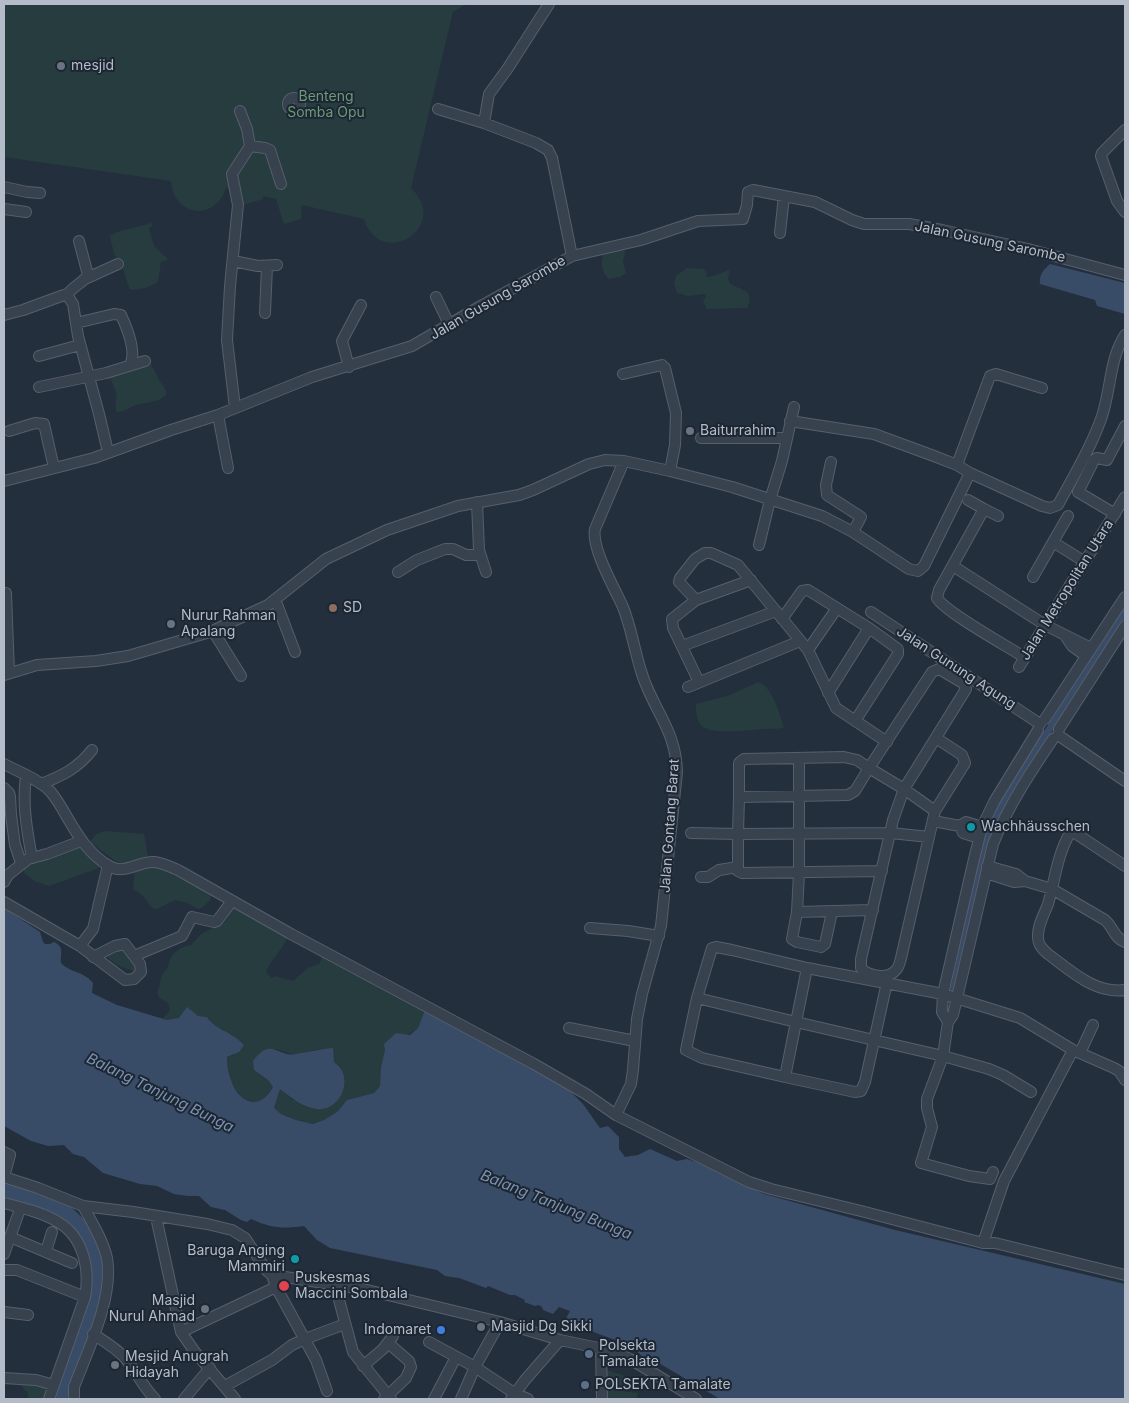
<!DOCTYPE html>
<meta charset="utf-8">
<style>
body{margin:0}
#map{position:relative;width:1129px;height:1403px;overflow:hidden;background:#242f3e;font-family:Inter,sans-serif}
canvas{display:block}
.frame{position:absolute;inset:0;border:5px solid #b4bcc9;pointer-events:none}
</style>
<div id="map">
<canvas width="1129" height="1403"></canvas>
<div class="frame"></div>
</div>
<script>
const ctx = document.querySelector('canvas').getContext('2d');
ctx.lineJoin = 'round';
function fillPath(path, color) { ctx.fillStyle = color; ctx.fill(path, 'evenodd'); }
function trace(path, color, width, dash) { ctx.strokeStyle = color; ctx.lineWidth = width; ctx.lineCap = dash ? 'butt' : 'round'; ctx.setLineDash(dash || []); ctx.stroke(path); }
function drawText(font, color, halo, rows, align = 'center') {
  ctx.font = font + ' Inter,sans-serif'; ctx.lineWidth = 4; ctx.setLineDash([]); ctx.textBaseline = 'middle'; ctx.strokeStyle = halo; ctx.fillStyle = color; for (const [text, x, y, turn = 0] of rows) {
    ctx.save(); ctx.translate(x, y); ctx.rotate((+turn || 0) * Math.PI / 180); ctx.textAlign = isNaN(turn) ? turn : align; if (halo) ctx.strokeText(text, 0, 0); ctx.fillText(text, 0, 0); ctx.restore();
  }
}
const green = new Path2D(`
 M4,4H467L453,12L411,188C452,227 380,271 364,219L302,205L301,219L284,224L276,199L263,196V199L240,206L236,190L226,188C215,222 174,217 171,181L4,157Z
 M151,223L153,226L149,228L154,246L168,259L161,262L158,282L146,288L130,290L121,264L114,254L110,236L114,233Z
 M624,247L625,254L623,261L626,273L620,277L609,279C600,271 601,263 604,252Z
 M687,268L704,269L707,273L706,277C715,277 720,273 728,270L730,272L728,278L730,284C741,290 756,290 747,308L707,309L703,302L706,296L705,294L688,296L677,293L674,283L676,276Z
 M148,361C153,366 154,370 157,376C159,382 165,386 167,394C158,403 148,402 136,405C129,407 125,412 117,412C113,405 118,400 116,392C114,385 110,381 110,373Z
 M758,682C773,687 779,713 784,727C777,730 771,728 764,729C751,730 711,735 702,726C696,721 696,711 696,704L730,695Z
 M105,831L144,834L148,857L127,865L115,861L90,842L96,834Z
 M80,843L102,867L49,886L36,882L24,873V869L32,859Z
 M154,862L213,893L210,894L211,899L203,907L198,909L187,903L175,900L157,909L152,908L143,896L133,889L135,870Z
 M234,904L288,936C283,950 271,959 266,972L272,978L275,976L293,981L309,967L319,964L323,955L425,1010L418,1028L385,1050L380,1086L374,1093L347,1100L337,1112L324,1120L313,1124L296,1120L281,1114L274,1108L280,1088L293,1100L338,1065L334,1062L332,1054L321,1049L295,1055L276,1049L254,1070L268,1080L273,1087C260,1111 240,1104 231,1080C228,1073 227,1065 227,1057L232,1056L244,1045C233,1031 214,1029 207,1017L198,1016L187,1008L179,1019L167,1020L163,1019L170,1010L168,1003L159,998L157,992C162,984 158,976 167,969C170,955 177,947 191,945L201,934L225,922Z
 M119,944C128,949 139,954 145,962L139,972C127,969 114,966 107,956Z
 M604,1369L628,1377L622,1391L638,1393L636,1399H605Z
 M27,1383L51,1388L48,1399H28V1392L24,1390L21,1385Z`);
const water = new Path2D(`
 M1050,264L1125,283V314L1097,306L1095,300L1040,284C1039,275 1043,270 1050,264Z
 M4,908L40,932L43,942L45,944H50L54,942C65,947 60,954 61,963C72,974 82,970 93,983L92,993L117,1005L167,1020L179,1018L187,1007L198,1016L207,1017C214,1029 233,1032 244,1045L239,1052L227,1057C227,1065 228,1073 231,1080C239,1104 260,1111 273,1087L268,1080L254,1070L253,1061C272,1036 277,1058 296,1054C309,1052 320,1049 333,1048L334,1062C356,1077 340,1112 317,1109C302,1107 292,1098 280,1089L274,1108L281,1114L296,1120L313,1124L324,1120L337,1112L347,1100L374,1093L380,1086L381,1068L385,1050L384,1044L396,1033L410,1035L418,1028L425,1010L469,1033L570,1091L583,1104L600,1128L608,1126L619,1137V1149L625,1157L638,1155L650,1149L677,1161L687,1159L702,1164L764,1194L895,1230L1125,1284V1399H720L652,1359L642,1356L629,1345L588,1330L589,1327L585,1324L582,1326L565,1320L570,1311L559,1307L553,1314L543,1310L542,1307L539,1305L535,1306L524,1302L525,1300L515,1295H510L488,1286L486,1288L459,1278L445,1276L437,1270L330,1248L317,1240L304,1226C282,1229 271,1228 251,1219L247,1222L241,1220L225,1210L211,1207L199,1196H188L174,1194L157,1186L140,1184L103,1173L84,1157L73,1154L64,1145L48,1146L31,1141L4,1126Z
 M4,1182L31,1189L70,1206L90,1225L102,1253L103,1299L67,1399H51L90,1286L73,1229L60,1217L43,1210L4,1198Z`);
const canal = new Path2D(`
 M954,988L986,844L994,822L1006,796L1125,613`);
const minor = new Path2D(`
 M288 104a6 6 0 1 1 12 0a6 6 0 1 1-12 0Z
 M438,109L484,123L536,143L548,150L552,158L572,256
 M484,123L489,94L508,68L549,4
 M1125,130L1102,153L1101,156L1117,201L1125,212
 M250,146L265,148L270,150L281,184
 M4,187L27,192L40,193
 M4,209L26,212
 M780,233L784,196
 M233,261L258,266L277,265
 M85,279L118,264
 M67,295C73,286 83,283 88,275L79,241
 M436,297L449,324
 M265,313L267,266
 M4,315L23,310L64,295H67L73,304L78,336L99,414L108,452
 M76,323L114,314L121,315C127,328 137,352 130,365
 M39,356L80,345
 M349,367L342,341L361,305
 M623,374L662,365L665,368L676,413L675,445L670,471
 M39,387L106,373L145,361
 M235,408L227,340L230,286L238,205L232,174L250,146L247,129L240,111
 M218,415L228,468
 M790,421L874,434L934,456L957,465L970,473
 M9,431L35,423L44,424L54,468
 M701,438H787
 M831,462L826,485L827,495L861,517L853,532
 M957,465L990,376L996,374L1042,388
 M4,481L94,458L171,430L218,415L312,377L412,346L479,307L572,256L641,240L698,221L743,219L747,205L748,192L753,190L815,202L852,220L864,224H909L942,230L1028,249L1125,275
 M968,500L984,509L939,590L937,598C945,612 1007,646 1024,657
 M477,502L479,550L486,572
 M984,509L998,516
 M1115,514L1078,492L1094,460L1097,458L1107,460L1125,426
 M1068,516L1053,542L1085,562
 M759,545L770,500L782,461L794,407
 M953,566L1045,625L1091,648
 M398,572L417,560L445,549H453L466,555H480
 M1033,577L1053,542
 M6,593L9,673
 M275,599L295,652
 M696,600L679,582L680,578L695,559L705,553H711L738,565L808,650L836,708L887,742
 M871,612L1040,724
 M782,619L802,591L808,590L869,628L898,649V654L855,721
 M213,631L241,676
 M1066,637L1072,646L1086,656
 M682,646L776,611
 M808,650L837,608
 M1019,667L1125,497
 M4,675L37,665L96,661L128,656L210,632L268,605L326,559L387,530L458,506L519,495L533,490L589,464L605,460L624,461L670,471L732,487L822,516L853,532L909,569L918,571L924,566L970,473L1042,506L1050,508L1058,505C1073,477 1090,450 1101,419C1111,392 1109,359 1125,335
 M699,682L673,628L672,619L696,600L751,580
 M688,687L800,641
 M828,693L869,628
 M1045,719L1125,597
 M1059,729L1125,626
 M1058,735L1125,781
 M799,758V873L797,912L873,910
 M4,764C19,772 38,779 50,791C57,799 62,808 67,817C78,836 89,854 109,866C124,875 137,862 153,862C162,862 170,867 178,870L291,934L534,1064L586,1094L616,1115L749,1182L771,1189L865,1212L983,1243H995L1125,1275
 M26,776C22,804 27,831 32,858
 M41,784C62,776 78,768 92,750
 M4,788L9,793L10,796L11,815L15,845L21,863
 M935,811L904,789L869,768L932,672L939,669L963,683L966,689L904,789L893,820L861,959V968C868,976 888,980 896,970C899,967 900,962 901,958L935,811L965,763L962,755L936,738
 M933,821L960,826L966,822L982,827
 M960,826L963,833L979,838
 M691,833L738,834L739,797L848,795L855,791L869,768L857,760L844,757L744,759L739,763V797
 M987,866L1016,874L1025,881
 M1125,866L1075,833H1070C1057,855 1055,880 1048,904C1044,915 1037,926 1038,938C1038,945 1043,950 1048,954C1071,971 1095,994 1125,990
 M882,871L742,873L738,871V834L891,833L929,837
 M986,873L1014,882L1025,881L1052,889L1105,920C1114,928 1114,938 1125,942
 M701,877H708L719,870L738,867
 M4,882L8,875L28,859L47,854L81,841
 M4,902L80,946
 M797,912L792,939L797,942L821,947L825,944L832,912
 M590,928L628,931L659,936
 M134,956L182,936L192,917L214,922L217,921L232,901
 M93,957L115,946L125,944L140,964L141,972L134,979L125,980L80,946L93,929L108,865
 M887,982L865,1082L861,1091L855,1092L785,1077L796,1022L943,1056L989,1069L1003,1075L1031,1092
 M697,998L796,1022L807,968
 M948,1022L942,1012L943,994L974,859L982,827L994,802L1038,730
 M569,1028L635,1041
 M1080,1053L1093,1025
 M785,1077L702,1058L686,1050L697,998L712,948L716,947L732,950L807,968L943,994L1020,1018L1073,1050L1114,1068L1119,1071L1125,1080
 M616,1115L631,1084L633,1070L637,1019L642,994L661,926L677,772C676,731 655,712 643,677C635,654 632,630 623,607C615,589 591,548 595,529L624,461
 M4,1152L10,1155L4,1177L38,1188L83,1206L133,1212L207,1224L232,1230L245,1238L267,1271L272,1275L363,1289L500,1322L560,1340L608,1350L630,1359L696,1399
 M993,1172L990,1179L969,1176L921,1163L932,1127L927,1108V1099L943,1056L948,1022L953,1015L993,844C1008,806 1030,773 1053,739
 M4,1203C22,1208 42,1212 58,1222C84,1237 90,1270 85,1297L49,1399
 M156,1217L181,1332L195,1352L235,1399
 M10,1237L72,1263
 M983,1243L1004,1181L1073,1050
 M46,1251L52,1232
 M4,1254L19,1212
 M4,1270H17L85,1297
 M272,1275L276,1287L316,1360L327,1391
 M335,1285L353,1352L391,1399
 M4,1312L28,1315
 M181,1332L276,1287
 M93,1334C104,1341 116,1348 125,1358C136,1371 143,1387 155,1399
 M429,1342L475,1367L514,1393L528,1399
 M601,1348L602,1399
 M363,1366L383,1349L393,1336
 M4,1378L36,1380L54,1385
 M225,1386L272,1360L292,1345L305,1339L345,1324
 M74,1399V1387C88,1350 114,1297 107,1258C103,1240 92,1223 83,1206
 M184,1399L210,1368
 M384,1399L406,1378L411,1367L409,1361L388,1343
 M434,1399L456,1357
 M461,1399L475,1367L500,1322
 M511,1399L525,1380L560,1340`);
const markers = [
 [61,66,5,"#6b7280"],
 [690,431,5,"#6b7280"],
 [333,608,5,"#8d6e63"],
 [171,624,5,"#6b7280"],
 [971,827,5,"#0f9aa8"],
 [295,1259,5,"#0f9aa8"],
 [284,1286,6,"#e0444e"],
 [205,1309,5,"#6b7280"],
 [481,1327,5,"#6b7280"],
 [441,1330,5,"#3f7fe0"],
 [589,1354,5,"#5c6f8a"],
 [115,1365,5,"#6b7280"],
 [585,1385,5,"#5c6f8a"]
];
const poiNames = [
 ["mesjid",71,66],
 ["Baiturrahim",700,431],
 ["SD",343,608],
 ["Nurur Rahman",181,616],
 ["Apalang",181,632],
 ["Wachhäusschen",981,827],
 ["Baruga Anging",285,1251,"right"],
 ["Mammiri",285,1267,"right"],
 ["Puskesmas",295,1278],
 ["Maccini Sombala",295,1294],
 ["Masjid",195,1301,"right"],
 ["Nurul Ahmad",195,1317,"right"],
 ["Masjid Dg Sikki",491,1327],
 ["Indomaret",431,1330,"right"],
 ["Polsekta",599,1346],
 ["Tamalate",599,1362],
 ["Mesjid Anugrah",125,1357],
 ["Hidayah",125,1373],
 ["POLSEKTA Tamalate",595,1385]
];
const parkNames = [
 ["Benteng",326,97],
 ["Somba Opu",326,113]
];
const streetNames = [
 ["Jalan Gusung Sarombe",990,242,12],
 ["Jalan Gusung Sarombe",498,298,-30],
 ["Jalan Metropolitan Utara",1067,590,-58],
 ["Jalan Gunung Agung",956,668,33],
 ["Jalan Gontang Barat",670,826,-86]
];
const waterNames = [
 ["Balang Tanjung Bunga",160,1093,26],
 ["Balang Tanjung Bunga",556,1205,22]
];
fillPath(green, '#263c3f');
fillPath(water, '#394c67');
trace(canal, '#394c67', 7);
trace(minor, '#565f6c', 12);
trace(minor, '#38414e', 10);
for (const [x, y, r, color] of markers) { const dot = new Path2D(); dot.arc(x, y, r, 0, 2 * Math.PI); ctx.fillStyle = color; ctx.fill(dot); trace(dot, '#1d2633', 2); }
drawText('14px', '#b4bcc9', '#1d2633', poiNames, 'left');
drawText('14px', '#6b9a76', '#1d2633', parkNames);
drawText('14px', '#b4bcc9', '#1d2633', streetNames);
drawText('italic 15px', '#7c92b1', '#1d2633', waterNames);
</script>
